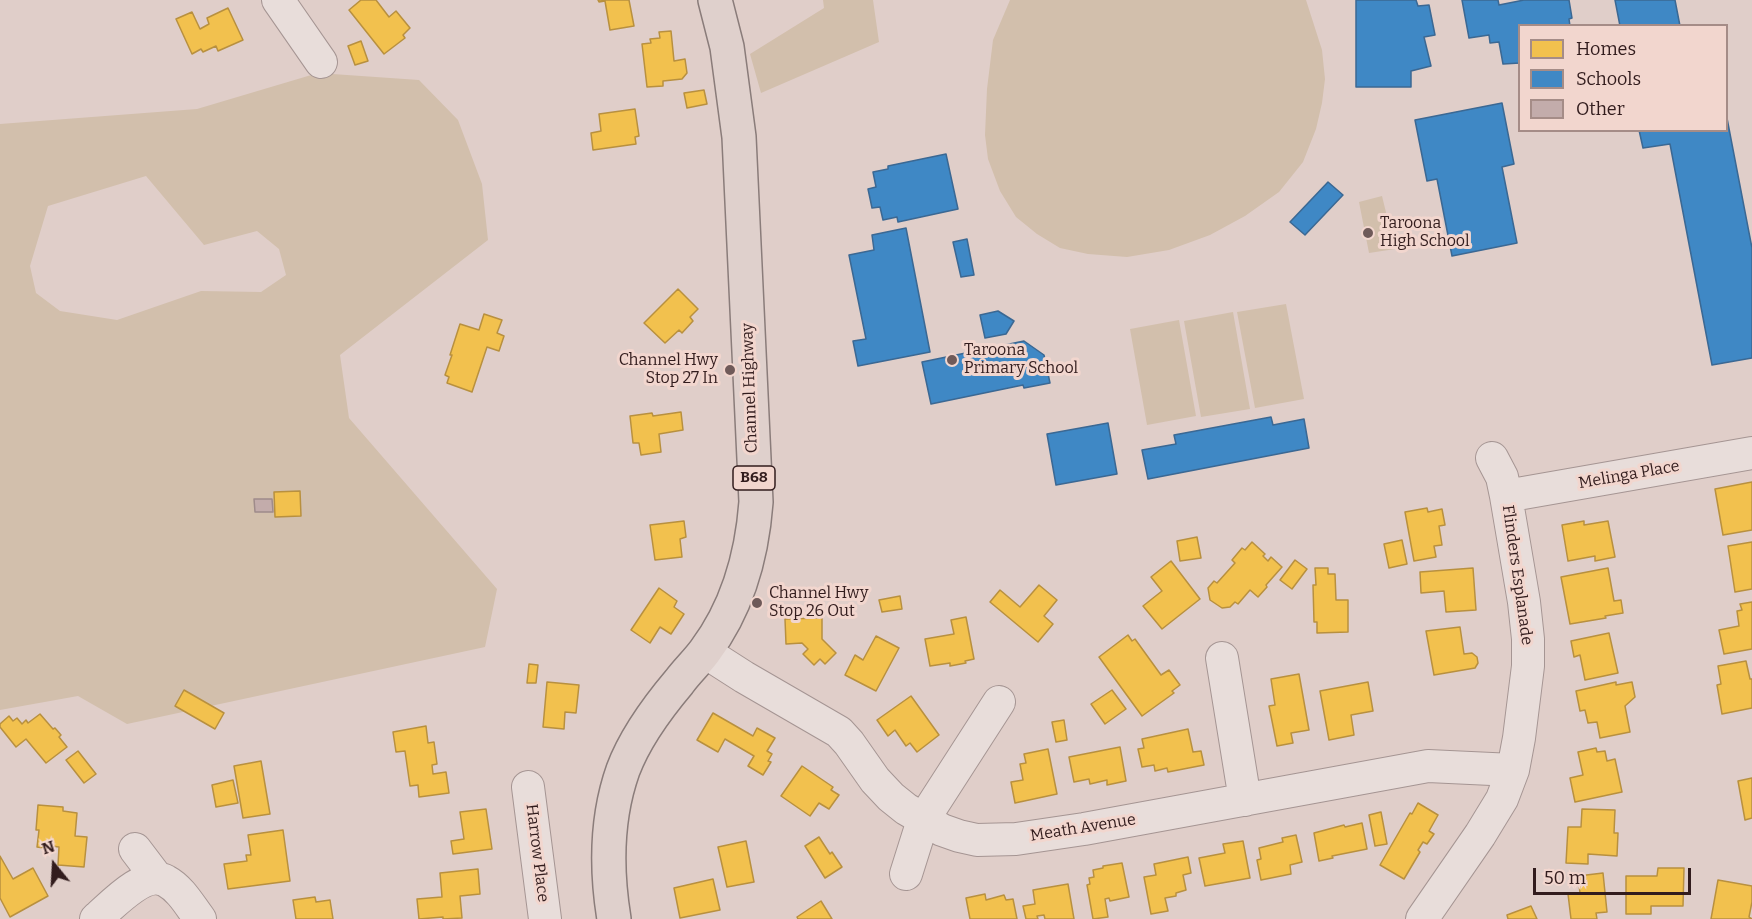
<!DOCTYPE html>
<style>
body{margin:0}
#map{position:relative;width:1752px;height:919px;overflow:hidden;background:#e0cec9;font-family:Bitter,serif}
canvas{display:block}
.legend{position:absolute;left:1518px;top:24px;width:210px;height:108px;box-sizing:border-box;background:#f2d6ce;border:2px solid #a58c87;margin:0;padding:8px 10px;list-style:none;font-size:18px;color:#321c1d}
.legend li{display:flex;align-items:center;gap:12px;height:30px}
.legend b{width:30px;border:2px solid #a58c87}
.north{position:absolute;left:24px;top:835px;width:60px;height:60px;-webkit-text-stroke:4px #f2d6ce;paint-order:stroke;rotate:342deg;font-size:16px;font-weight:700;line-height:24px;text-align:center;color:#321c1d}
.north::after{content:'';display:block;margin:auto;width:21px;height:27px;background:#321c1d;clip-path:polygon(50% 0,100% 100%,50% 72%,0 100%)}
.scale{position:absolute;left:1533px;top:868px;width:158px;height:27px;box-sizing:border-box;border:3px solid #321c1d;border-top:0;padding-left:8px;font-size:18px;line-height:21px;white-space:nowrap;color:#321c1d;-webkit-text-stroke:4px #f2d6ce;paint-order:stroke}
</style>
<div id="map">
<canvas width="1752" height="919"></canvas>
<ul class="legend">
<li><b style="height:16px;background:#f2c14e"></b>Homes</li>
<li><b style="height:16px;background:#3f88c5"></b>Schools</li>
<li><b style="height:16px;background:#c3acab"></b>Other</li>
</ul>
<div class="north">N</div>
<div class="scale">50 m</div>
</div>
<script>
const ctx = document.querySelector('canvas').getContext('2d');
ctx.lineJoin = 'round';
function fillPath(path, color) { ctx.fillStyle = color; ctx.fill(path, 'evenodd'); }
function trace(path, color, width, dash) { ctx.strokeStyle = color; ctx.lineWidth = width; ctx.lineCap = dash ? 'butt' : 'round'; ctx.setLineDash(dash || []); ctx.stroke(path); }
function drawText(font, color, halo, rows, align = 'center') {
  ctx.font = font + ' Bitter,serif'; ctx.lineWidth = 6; ctx.setLineDash([]); ctx.textBaseline = 'middle'; ctx.strokeStyle = halo; ctx.fillStyle = color; for (const [text, x, y, turn = 0] of rows) {
    ctx.save(); ctx.translate(x, y); ctx.rotate((+turn || 0) * Math.PI / 180); ctx.textAlign = isNaN(turn) ? turn : align; if (halo) ctx.strokeText(text, 0, 0); ctx.fillText(text, 0, 0); ctx.restore();
  }
}
const green = new Path2D(`
 M823,0H873L879,42L761,93L750,54L824,8Z
 M1010,0H1306L1322,50L1325,79L1322,103L1316,129L1303,162L1279,192L1245,216L1210,235L1169,250L1127,257L1088,254L1060,248L1037,234L1016,217L1000,191L988,159L985,135L987,89L993,40Z
 M318,73L419,80L458,120L482,184L488,240L340,355L349,418L497,589L485,647L127,724L78,696L0,710V124L197,109ZM146,176L204,245L257,231L279,249L286,275L261,292L201,291L117,320L60,311L36,293L30,266L48,206Z
 M1382,196L1395,249L1369,253L1359,202Z
 M1286,304L1304,399L1255,408L1237,312Z
 M1233,312L1250,409L1201,417L1184,321Z
 M1179,320L1196,416L1147,425L1130,329Z`);
const homes = new Path2D(`
 M361,0H376L389,17L396,11L410,28L403,35L405,38L384,54L349,10Z
 M598,0H629L634,26L610,30L605,1L599,2Z
 M228,8L243,40L218,51L216,46L203,52L201,49L192,54L176,19L192,12L200,29L209,24L207,18Z
 M671,31L674,61L685,59L687,73L682,79L663,81V86L647,87L642,44L651,43L650,39L660,38L659,32Z
 M361,41L368,61L355,65L348,46Z
 M704,90L707,104L687,108L684,93Z
 M635,109L639,136L635,137L636,144L593,150L591,133L601,131L599,114Z
 M678,289L698,309L690,317L693,321L682,333L679,330L665,343L644,323Z
 M484,314L502,320L497,333L504,336L499,351L487,347L472,392L447,383L449,377L445,375L452,355H450L460,324L479,330Z
 M681,412L683,430L659,434L661,452L641,455L639,443H633L630,416L652,413L653,416Z
 M1752,482V530L1723,535L1715,489Z
 M300,491L301,516L275,517L274,492Z
 M1427,508L1428,512L1442,509L1445,525L1439,526L1442,545L1434,546L1436,557L1414,561L1405,512Z
 M684,521L686,537L680,539L682,557L655,560L650,525Z
 M1584,521V525L1608,521L1615,557L1595,561V556L1568,561L1562,525Z
 M1197,537L1201,558L1180,561L1177,541Z
 M1402,540L1407,564L1389,568L1384,544Z
 M1252,542L1265,554L1263,556L1268,561L1271,557L1282,567L1266,585L1267,587L1258,597L1250,590L1238,604L1235,602L1230,607L1222,608L1210,600L1208,588L1214,581L1217,583L1235,563L1232,560L1242,548L1245,550Z
 M1752,542V589L1735,592L1728,546Z
 M1295,560L1307,569L1292,589L1280,580Z
 M1171,561L1200,599L1162,629L1143,606L1162,591L1151,577Z
 M1315,568H1328V574H1335L1336,600H1348V632L1317,633V622H1314L1313,585H1316Z
 M1473,568L1476,610L1446,612L1444,591L1421,593L1420,572Z
 M1608,568L1614,601L1621,600L1623,613L1605,616L1606,618L1570,624L1561,577Z
 M1039,585L1057,600L1044,616L1053,624L1038,642L990,602L1000,590L1020,607Z
 M659,588L677,601L674,607L684,614L671,634L660,627L650,643L631,630Z
 M900,596L902,609L882,612L879,600Z
 M1752,602V649L1724,654L1719,630L1739,626L1737,611L1742,610L1740,604Z
 M966,617L974,659L965,661L966,663L950,666V663L930,666L925,639L954,634L951,620Z
 M822,618V639L836,653L825,664L820,659L814,665L803,654L808,649L802,643L786,644L785,619Z
 M1460,627L1464,654L1472,653L1477,657L1478,663L1475,668L1434,675L1426,631Z
 M1609,633L1618,673L1585,680L1580,655L1574,657L1571,641Z
 M1128,635L1132,641L1135,639L1161,675L1169,670L1180,685L1172,691L1174,693L1142,716L1099,657Z
 M876,636L899,648L876,691L845,675L855,655L863,660Z
 M1746,661L1750,679H1752V708L1722,714L1717,685L1721,684L1718,666Z
 M529,664L538,665L536,683H527Z
 M1299,674L1309,730L1291,733L1293,743L1277,746L1269,706L1275,705L1271,679Z
 M547,682L579,685L576,713L565,712L564,729L543,727Z
 M1368,682L1373,711L1351,715L1354,735L1329,740L1320,691Z
 M1616,682V685L1632,682L1635,697L1625,706L1630,732L1600,738L1597,722L1588,723L1585,710L1580,711L1576,691Z
 M184,690L224,713L215,729L175,706Z
 M1112,690L1126,709L1105,724L1091,704Z
 M911,696L939,735L917,752L910,743L906,746L895,730L888,736L877,720Z
 M713,713L753,736L757,728L775,738L767,751L772,754L768,761L771,762L763,775L748,766L754,756L725,739L718,752L697,740Z
 M40,714L53,729L55,728L61,735L59,737L67,747L46,763L26,739L16,747L0,727V724L9,716L13,721L17,718L22,724L26,720L28,723Z
 M1064,720L1067,740L1056,742L1052,722Z
 M426,726L428,743L434,742L437,764L432,765L433,774L446,772L449,793L419,797L418,785L410,786L405,751L396,752L393,732Z
 M1188,729L1193,752L1201,751L1204,765L1168,772L1167,768L1155,771L1154,765L1142,767L1138,749L1144,748L1142,739Z
 M1120,747L1126,781L1107,785V780L1090,784L1089,779L1074,782L1069,757Z
 M1596,748L1597,752L1605,751L1607,761L1615,759L1622,792L1575,802L1570,778L1583,775L1578,752Z
 M1048,749L1057,794L1015,803L1011,782L1023,780L1020,764L1026,763L1024,754Z
 M78,751L96,774L84,783L66,760Z
 M261,761L270,814L243,818L234,766Z
 M802,766L833,787L831,790L839,795L829,809L819,803L810,816L781,796Z
 M1752,778V818L1745,820L1738,781Z
 M233,780L238,803L216,807L212,785Z
 M1418,803L1438,815L1429,831L1434,834L1427,844L1423,842L1418,850L1420,852L1404,879L1380,865L1410,813L1412,814Z
 M38,805L63,807V811L77,813L75,836L87,837L84,867L58,865L59,847L51,846V849L37,847L39,830H36Z
 M486,809L492,849L453,854L451,841L464,839L460,812Z
 M1582,809L1615,810L1614,833H1618L1617,856L1588,854V864L1566,863L1568,827H1581Z
 M1381,812L1387,844L1375,846L1369,815Z
 M1362,823L1367,849L1332,856L1333,858L1319,861L1314,833L1344,825L1345,827Z
 M283,830L290,881L228,889L224,864L247,861L246,855H251L248,835Z
 M1296,835L1302,862L1290,865L1291,874L1261,880L1257,860L1261,859L1259,848L1283,842L1282,838Z
 M819,837L830,854L832,852L842,867L825,878L805,846Z
 M746,841L754,882L727,887L718,847Z
 M1243,841L1250,878L1205,886L1199,858L1225,853L1223,844Z
 M0,856L13,879L33,868L48,896L10,917L0,898Z
 M1188,857L1191,873L1183,875L1186,890L1176,893V896L1165,898L1168,911L1151,914L1144,877L1156,875L1154,864Z
 M1122,863L1129,897L1110,901L1109,898L1105,899L1108,917L1093,919L1087,885L1090,884L1089,878L1094,877L1093,870L1103,868V866Z
 M1658,868H1684L1683,906H1651V914H1626V876H1657Z
 M478,869L480,894L460,896L462,918L443,919V917L419,919L417,899L442,897L440,873Z
 M1603,873L1607,912L1596,913L1597,919H1571L1568,894L1580,893L1578,876Z
 M713,879L720,910L680,918L674,888Z
 M1718,880L1752,886V902L1749,917L1752,919H1711Z
 M1068,884L1074,919H1045L1044,915L1037,916L1038,919H1026L1023,906L1035,904L1033,890Z
 M985,894L986,900L1004,895L1006,900L1013,899L1017,919H970L966,898Z
 M315,897L316,902L330,900L333,919H296L293,900Z
 M821,901L832,919H798L797,917Z
 M1531,906L1537,919H1508L1507,915Z`);
const schools = new Path2D(`
 M1356,0H1416L1418,6L1429,5L1435,35L1424,37L1431,66L1411,71V87H1356Z
 M1462,0H1498L1499,5L1524,0H1569L1572,18L1569,19L1570,26H1520V63L1503,64L1499,42L1490,43L1489,35L1469,38Z
 M1615,0H1675L1680,26H1620Z
 M1502,103L1514,164L1502,167L1517,243L1452,256L1437,179L1427,181L1415,120Z
 M1726,113L1752,248V358L1712,365L1670,144L1643,148L1639,130H1726Z
 M946,154L958,209L898,222L897,217L883,220L880,207L872,208L868,189L876,187L873,172L888,169V166Z
 M1328,182L1343,195L1305,235L1290,222Z
 M906,228L930,352L858,366L853,341L866,339L849,255L874,250L872,235Z
 M967,239L974,275L961,277L953,242Z
 M998,311L1014,321L1006,334L985,338L980,315Z
 M1024,341L1044,355L1050,383L1024,388L1023,385L931,404L922,362Z
 M1271,417L1273,425L1304,419L1309,448L1148,479L1142,450L1176,444L1174,435Z
 M1108,423L1117,474L1056,485L1047,434Z`);
const building = new Path2D(`
 M254,499H272L273,512H255Z`);
const minor = new Path2D(`
 M278,0L321,62
 M1506,496L1752,453
 M705,652L744,677L839,732L849,743L875,780L891,797L906,809L942,830L959,836L977,840L1016,839L1084,829L1428,766L1513,770
 M1222,658L1245,800
 M528,787L545,919
 M135,849L157,878
 M906,874L923,820L999,702
 M96,919C111,906 145,869 166,881C181,889 190,906 200,919
 M1422,919L1480,835L1502,799L1513,770L1519,738L1528,666V639L1524,602L1506,496L1502,477L1492,458`);
const major = new Path2D(`
 M614,919C606,870 606,818 623,770C635,738 657,708 679,682C687,671 697,662 705,651C738,607 752,556 756,502L739,137L727,47L715,0`);
const markers = [
 [1368,233,6,"#6f5a59"],
 [952,360,6,"#6f5a59"],
 [730,370,6,"#6f5a59"],
 [757,603,6,"#6f5a59"]
];
const shields = [
 [754,478,42]
];
const shieldNames = [
 ["B68",754,478]
];
const poiNames = [
 ["Taroona",1380,224],
 ["High School",1380,242],
 ["Taroona",964,351],
 ["Primary School",964,369],
 ["Channel Hwy",718,361,"right"],
 ["Stop 27 In",718,379,"right"],
 ["Channel Hwy",769,594],
 ["Stop 26 Out",769,612]
];
const streetNames = [
 ["Channel Highway",750,388,-92],
 ["Melinga Place",1629,475,-10],
 ["Flinders Esplanade",1517,575,82],
 ["Meath Avenue",1083,828,-9],
 ["Harrow Place",537,853,83]
];
fillPath(green, '#d2bfac');
fillPath(homes, '#f2c14e');
trace(homes, '#b8903f', 1.5);
fillPath(schools, '#3f88c5');
trace(schools, '#3b6893', 1.5);
fillPath(building, '#c3acab');
trace(building, '#9f8b8a', 1.5);
trace(minor, '#a59593', 34);
trace(major, '#8a7c7a', 36);
trace(minor, '#e8ddda', 32);
trace(major, '#dfd0cc', 33);
for (const [x, y, r, color] of markers) { const dot = new Path2D(); dot.arc(x, y, r, 0, 2 * Math.PI); ctx.fillStyle = color; ctx.fill(dot); trace(dot, '#f2d6ce', 2); }
for (const [x, y, w] of shields) { const box = new Path2D(); box.roundRect(x - w / 2, y - 12, w, 24, 4.5); ctx.fillStyle = '#f2d6ce'; ctx.fill(box); trace(box, '#321c1d', 1.5); }
drawText('bold 15px', '#321c1d', null, shieldNames);
drawText('16px', '#321c1d', '#f2d6ce', poiNames, 'left');
drawText('16px', '#321c1d', '#f2d6ce', streetNames);
</script>
